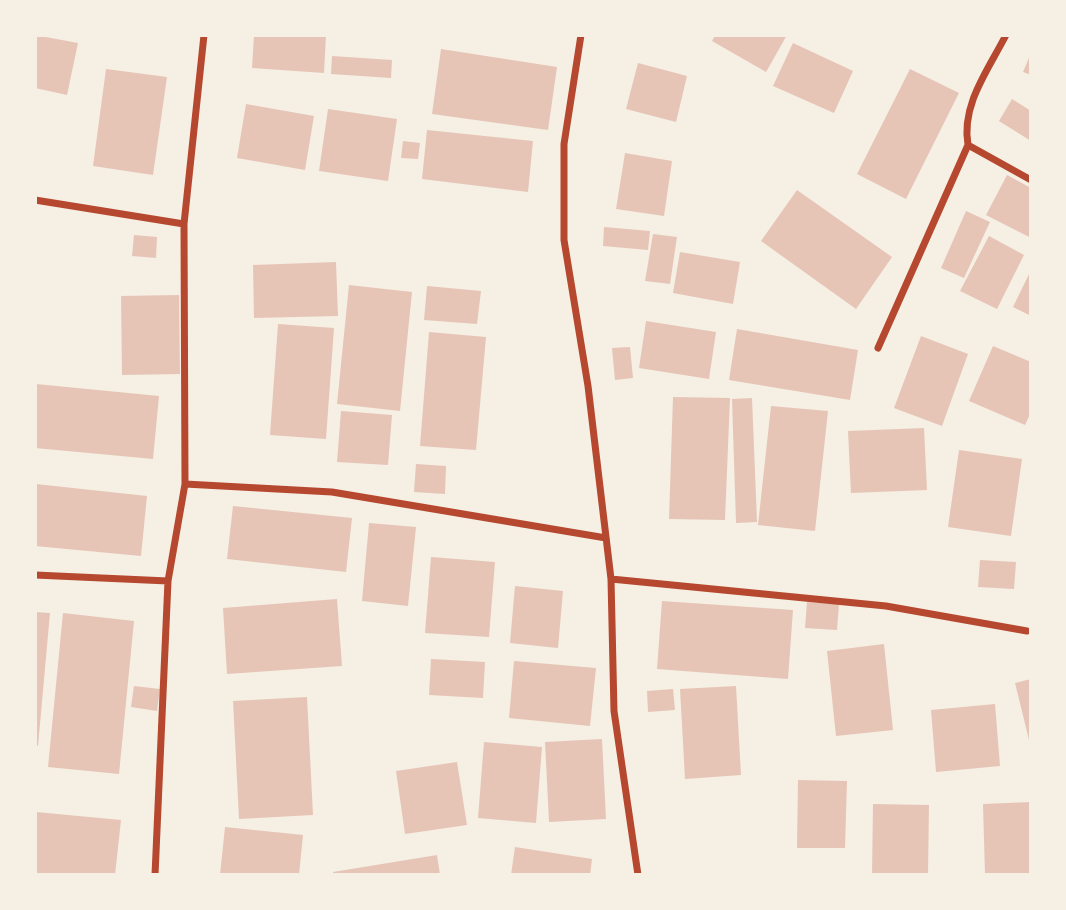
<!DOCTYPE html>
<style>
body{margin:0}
#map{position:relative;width:1066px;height:910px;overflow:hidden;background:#f6efe4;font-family:Manrope,sans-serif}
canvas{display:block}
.frame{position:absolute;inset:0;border:37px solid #f6efe4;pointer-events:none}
</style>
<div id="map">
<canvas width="1066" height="910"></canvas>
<div class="frame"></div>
</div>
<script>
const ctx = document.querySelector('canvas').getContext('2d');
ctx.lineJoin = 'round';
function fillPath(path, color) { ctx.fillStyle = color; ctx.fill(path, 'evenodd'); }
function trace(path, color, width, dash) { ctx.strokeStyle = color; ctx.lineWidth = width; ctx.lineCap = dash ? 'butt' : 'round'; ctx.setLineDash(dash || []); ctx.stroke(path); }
const building = new Path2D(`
 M35,35L78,43L67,95L35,88Z
 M254,35H326L324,73L252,68Z
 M715,35H787L766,72L712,41Z
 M793,43L853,71L834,113L773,86Z
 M441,49L557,67L548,130L432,114Z
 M1031,53V75L1023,72Z
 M332,56L392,60L391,78L331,74Z
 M638,63L687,76L676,122L626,109Z
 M106,69L167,77L153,175L93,166Z
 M910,69L959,93L906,199L857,174Z
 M1012,99L1031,111V141L999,121Z
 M246,104L314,116L305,170L237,158Z
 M328,109L397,119L388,181L319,171Z
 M427,130L533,141L528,192L422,179Z
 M403,141L420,143L418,159L401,158Z
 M625,153L672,161L664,216L616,209Z
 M1007,175L1031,188V238L986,215Z
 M797,190L892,257L856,309L761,241Z
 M966,211L990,222L964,278L941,268Z
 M604,227L650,231L648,250L603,246Z
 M653,234L677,237L670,284L645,281Z
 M134,235L157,237L156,258L132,256Z
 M989,236L1024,255L997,309L960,291Z
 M680,252L740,262L733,304L673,293Z
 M336,262L338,316L254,318L253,265Z
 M1031,270V316L1013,307Z
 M349,285L412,292L400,411L337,404Z
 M427,286L481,291L477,324L424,320Z
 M179,295L180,374L122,375L121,296Z
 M646,321L716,332L709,379L639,368Z
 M278,324L334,328L326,439L270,435Z
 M737,329L858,350L850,400L729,380Z
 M429,332L486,337L476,450L420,446Z
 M921,336L968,354L942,426L894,408Z
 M993,346L1031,362V412L1025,425L969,401Z
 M630,347L633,378L615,380L612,348Z
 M36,384L159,396L153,459L35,448Z
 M673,397L730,398L725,520L669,519Z
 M752,398L757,522L736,523L732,399Z
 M771,406L828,411L815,531L758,525Z
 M341,411L392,415L388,465L337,462Z
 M924,428L927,490L851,493L848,431Z
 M959,450L1022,459L1011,536L948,527Z
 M416,464L446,466L445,494L414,492Z
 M36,484L147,496L141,556L35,546Z
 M233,506L352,518L346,572L227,559Z
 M369,523L416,527L408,606L362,601Z
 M431,557L495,562L489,637L425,633Z
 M980,560L1016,562L1014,589L978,587Z
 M515,586L563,591L558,648L510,643Z
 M337,599L342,666L227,674L223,608Z
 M662,601L793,610L788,679L657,669Z
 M807,602L839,604L837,630L805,628Z
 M35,612L50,613L38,746L35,745Z
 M63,613L134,621L119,774L48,767Z
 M884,644L893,730L836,736L827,651Z
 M431,659L485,662L483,698L429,695Z
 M514,661L596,668L590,726L509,718Z
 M1031,679V744H1030L1015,683Z
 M134,686L160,689L157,711L131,707Z
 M736,686L741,775L685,779L680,689Z
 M673,689L675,710L648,712L647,691Z
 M307,697L313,815L239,819L233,701Z
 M995,704L1000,766L936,772L931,710Z
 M602,739L606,819L549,822L545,742Z
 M484,742L542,747L536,823L478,818Z
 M457,762L467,825L405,834L396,771Z
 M798,780L847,781L845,848H797Z
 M1031,802V875H985L983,804Z
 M873,804L929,805L928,875H872Z
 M36,812L121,820L115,875H35Z
 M225,827L303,835L299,875H220Z
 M515,847L592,859L590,875H511Z
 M437,855L440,875H333V872Z`);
const minor = new Path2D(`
 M581,35L564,144V240L588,386L611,579L614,711L638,875
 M968,145L1031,180
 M35,200L184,224
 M878,348L968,145C961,105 988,70 1006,35
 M185,484L332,492L606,538
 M35,575L168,581
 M611,579L886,606L1027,631
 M155,875L168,581L185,484L184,224L204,35`);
fillPath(building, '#e6c5b7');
trace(minor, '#b5482f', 7);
</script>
